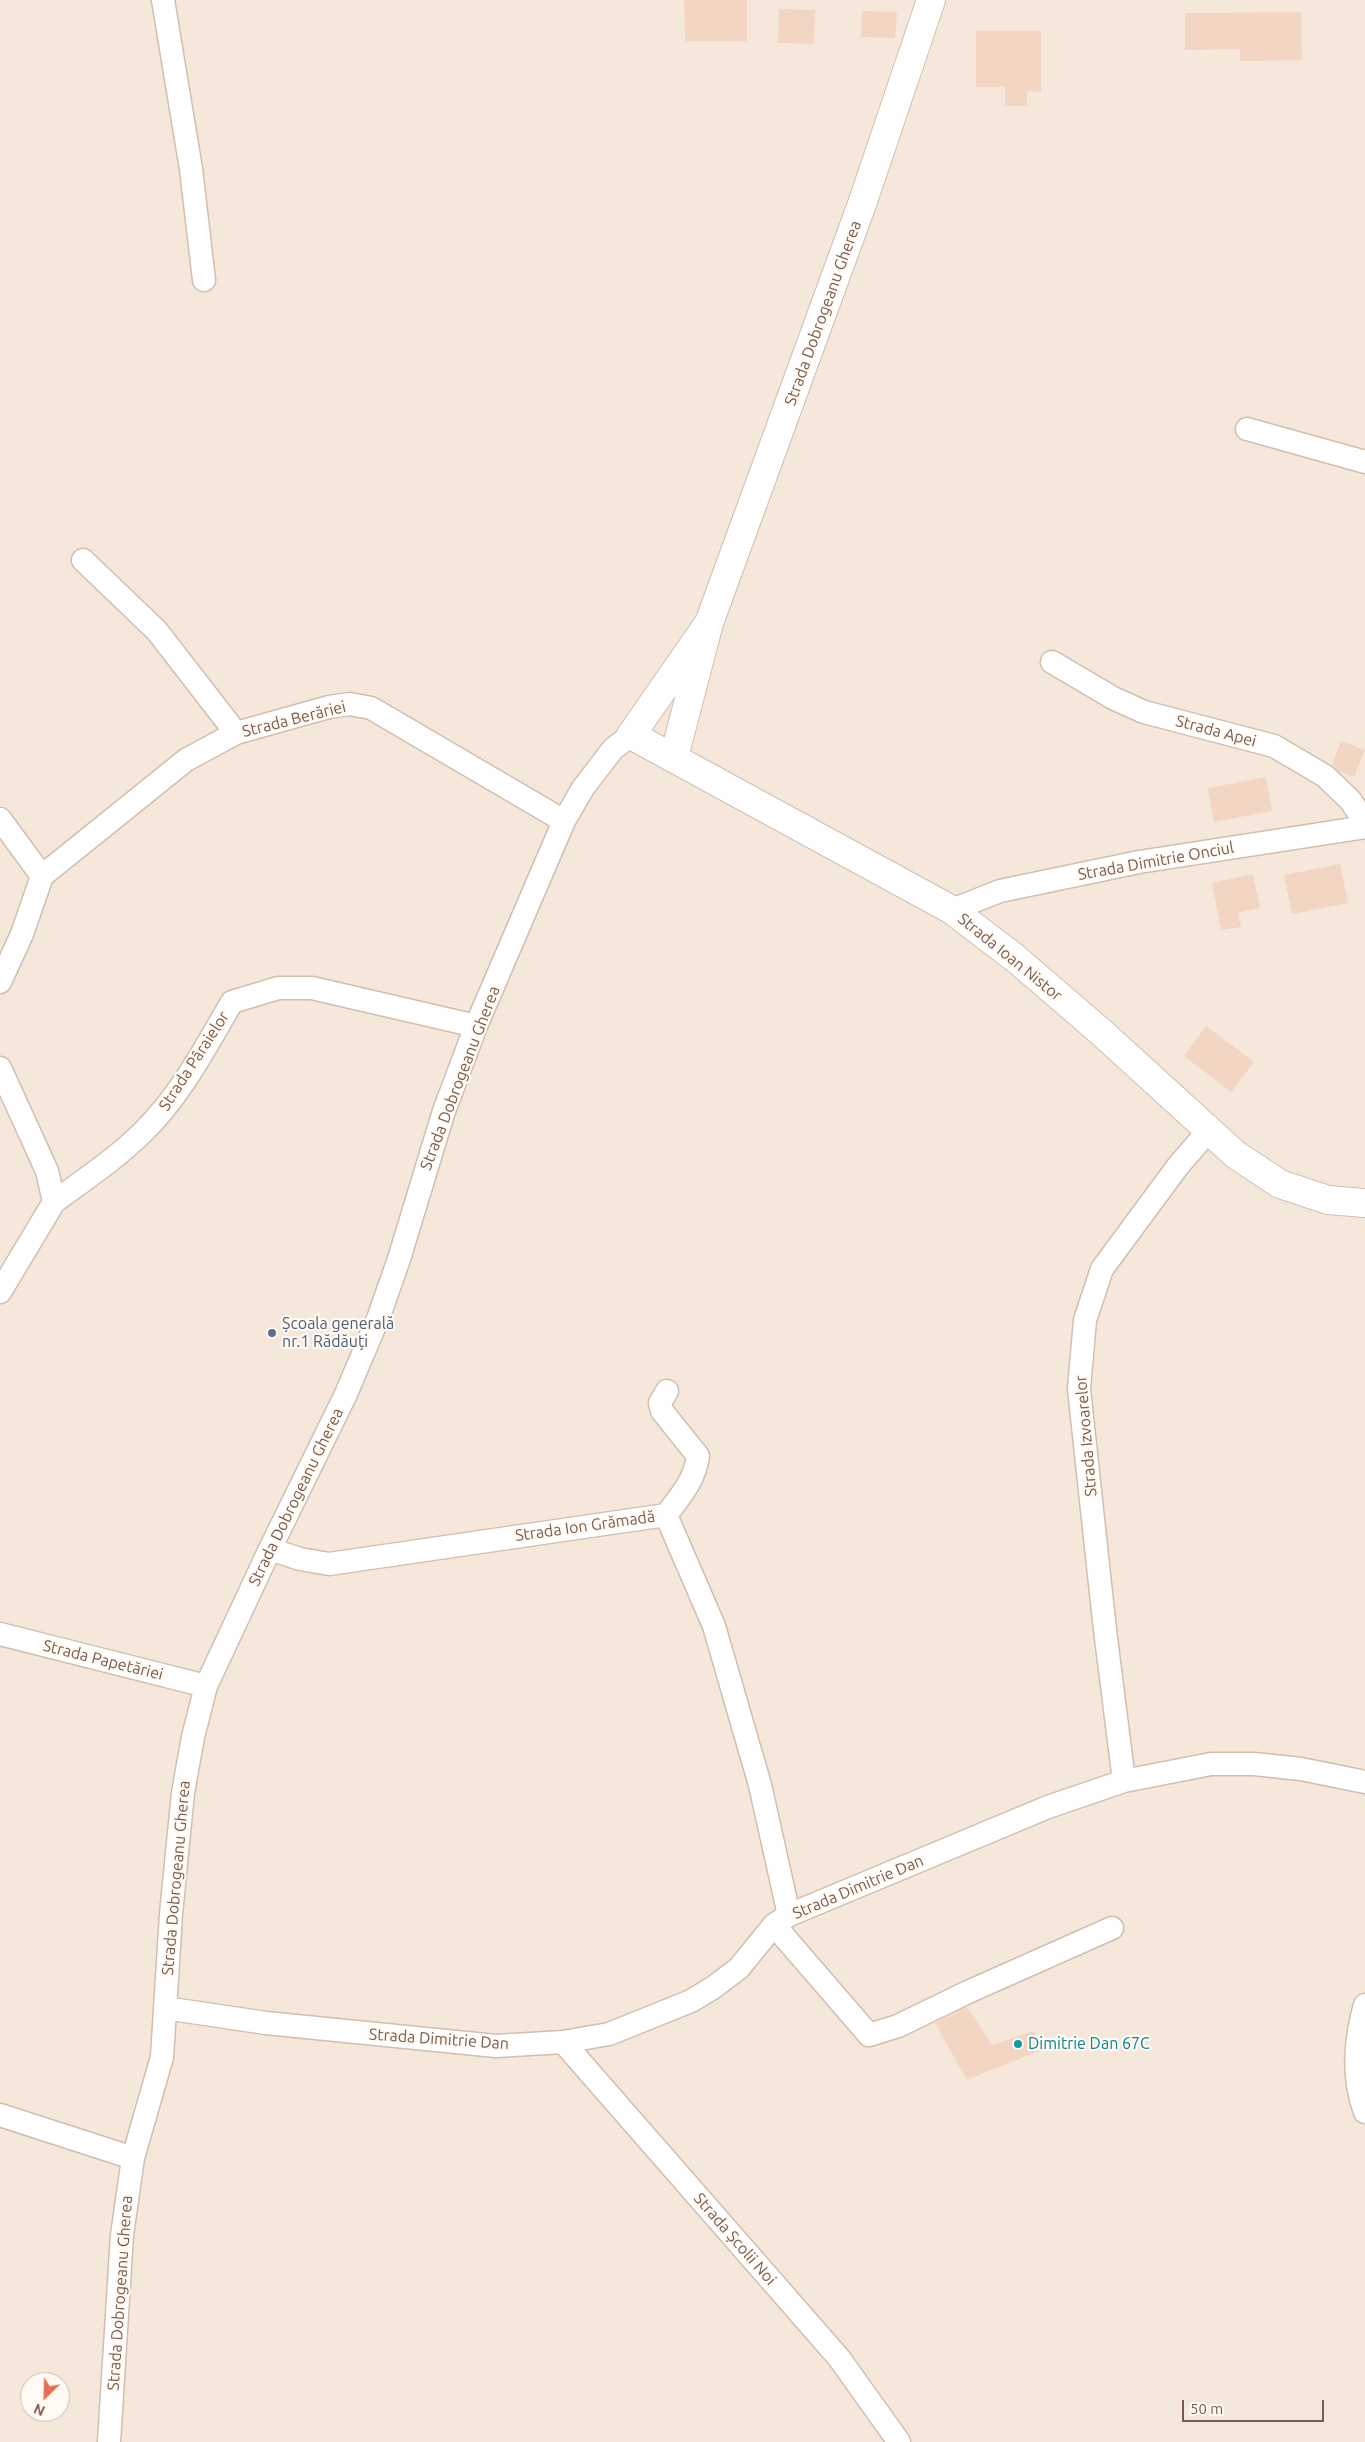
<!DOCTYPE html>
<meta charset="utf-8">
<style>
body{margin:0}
#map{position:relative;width:1365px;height:2442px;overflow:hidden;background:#fdf6ec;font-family:Ubuntu,sans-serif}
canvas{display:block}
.north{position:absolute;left:20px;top:2372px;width:50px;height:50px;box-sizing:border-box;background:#fffaf3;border:1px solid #cabbb1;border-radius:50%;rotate:204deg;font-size:14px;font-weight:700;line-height:20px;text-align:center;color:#7a5c4d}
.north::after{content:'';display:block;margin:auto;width:18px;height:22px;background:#e76f51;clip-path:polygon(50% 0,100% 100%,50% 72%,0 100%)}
.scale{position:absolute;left:1182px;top:2400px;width:142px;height:22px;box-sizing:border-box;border:2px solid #7a5c4d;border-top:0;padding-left:6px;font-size:15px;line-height:18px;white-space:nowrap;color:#7a5c4d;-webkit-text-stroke:4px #fffaf3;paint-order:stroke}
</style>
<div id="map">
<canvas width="1365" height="2442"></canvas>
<div class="north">N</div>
<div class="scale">50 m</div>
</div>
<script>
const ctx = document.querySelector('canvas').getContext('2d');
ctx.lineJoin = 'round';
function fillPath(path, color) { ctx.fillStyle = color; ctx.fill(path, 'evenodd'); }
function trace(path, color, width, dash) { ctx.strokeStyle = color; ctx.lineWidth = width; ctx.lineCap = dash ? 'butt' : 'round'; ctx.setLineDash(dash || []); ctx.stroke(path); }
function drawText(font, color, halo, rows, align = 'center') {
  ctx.font = font + ' Ubuntu,sans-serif'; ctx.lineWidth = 4.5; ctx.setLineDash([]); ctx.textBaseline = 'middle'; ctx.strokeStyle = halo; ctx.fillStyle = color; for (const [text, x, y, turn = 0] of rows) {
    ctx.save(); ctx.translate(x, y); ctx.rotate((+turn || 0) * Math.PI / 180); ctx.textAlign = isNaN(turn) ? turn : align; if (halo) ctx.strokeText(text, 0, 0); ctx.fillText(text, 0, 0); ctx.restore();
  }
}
const residential = new Path2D(`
 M0,0H1365V2442H0ZM30,2382H60V2412H30Z`);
const building = new Path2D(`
 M684,0H747V41H685Z
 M779,9L815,10L814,44L778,43Z
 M862,11L897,12L895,38L861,37Z
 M1301,12L1302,60L1240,61V49L1185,50V13Z
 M976,31H1041V92L1027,91V106H1005V87H976Z
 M1341,741L1365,750L1354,777L1340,772L1332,765Z
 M1266,777L1272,811L1214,822L1208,788Z
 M1340,864L1348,903L1292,914L1284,875Z
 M1253,874L1260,908L1238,913L1241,927L1221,930L1212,883Z
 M1206,1026L1254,1062L1231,1092L1184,1056Z
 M967,2007L992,2045L1034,2031L1042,2050L967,2080L935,2023Z`);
const minor = new Path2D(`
 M163,0L191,169L204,280
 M1247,429L1365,462
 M83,560L157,631L236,733
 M1052,662L1113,698L1144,712L1274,746L1325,776L1350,800L1365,822
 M0,819L42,876L22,934L0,982
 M42,876L186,760L236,733L329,707L350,704L371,708L564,821
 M952,910L1000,891L1139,862L1365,827
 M0,1068L47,1171L54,1202L0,1292
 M54,1202C84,1180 117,1158 144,1131C181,1095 206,1046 232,1002L278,988H312L476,1026
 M666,1515C680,1497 695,1480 698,1456L662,1411L660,1403L667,1391
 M270,1549L300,1559L329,1564L666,1515L714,1626L760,1785L789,1915
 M0,1634L206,1686
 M1124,1781L1105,1630L1079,1389L1085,1320L1102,1269L1178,1166L1210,1129
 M774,1925L869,2035L898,2026L968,1992L1112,1928
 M1365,2005C1355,2039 1352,2078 1365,2112
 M165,2008L266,2023L496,2046L563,2042L609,2034L691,2001L714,1987L739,1968L774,1925L789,1915L1048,1807L1124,1781L1211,1764H1254L1301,1769L1365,1782
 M563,2042L839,2358L899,2442
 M0,2115L133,2158
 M109,2442L122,2235L133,2158L162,2057L171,1914L183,1793L193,1737L206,1686L270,1549L346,1394L379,1316L399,1259L444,1111L476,1026L564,821L583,788L613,749L631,735`);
const tertiary = new Path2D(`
 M709,623L631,735L952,910L1015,958L1101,1032L1236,1155L1280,1184L1328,1200L1365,1203
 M674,757L709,623L862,204L931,0`);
const markers = [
 [272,1333,5,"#5c6f8a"],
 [1018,2044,5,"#0f9aa8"]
];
const streetNames = [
 ["Strada Dobrogeanu Gherea",823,313,-70],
 ["Strada Berăriei",294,719,-14],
 ["Strada Apei",1216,731,15],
 ["Strada Dimitrie Onciul",1156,861,-10],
 ["Strada Ioan Nistor",1010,957,39],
 ["Strada Pâraielor",194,1061,-57],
 ["Strada Dobrogeanu Gherea",460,1078,-69],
 ["Strada Izvoarelor",1086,1436,-95],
 ["Strada Dobrogeanu Gherea",296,1497,-64],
 ["Strada Ion Grămadă",585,1526,-8],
 ["Strada Papetăriei",103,1660,14],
 ["Strada Dobrogeanu Gherea",176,1878,-85],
 ["Strada Dimitrie Dan",858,1887,-23],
 ["Strada Dimitrie Dan",439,2039,4],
 ["Strada Școlii Noi",735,2239,49],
 ["Strada Dobrogeanu Gherea",120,2293,-86]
];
const serviceNames = [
 ["Școala generală",282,1324],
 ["nr.1 Rădăuți",282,1342]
];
const cultureNames = [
 ["Dimitrie Dan 67C",1028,2044]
];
fillPath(residential, '#f5e8da');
fillPath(building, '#f3d5c3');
trace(minor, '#d1beb0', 25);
trace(tertiary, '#d1beb0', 30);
trace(minor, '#fff', 22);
trace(tertiary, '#fff', 28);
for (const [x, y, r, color] of markers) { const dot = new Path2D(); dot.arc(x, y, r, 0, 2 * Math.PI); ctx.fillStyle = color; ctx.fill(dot); trace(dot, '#fffaf3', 2); }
drawText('16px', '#7a5c4d', '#fffaf3', streetNames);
drawText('16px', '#4e5e75', '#fffaf3', serviceNames, 'left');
drawText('16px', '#0d838f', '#fffaf3', cultureNames, 'left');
</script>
